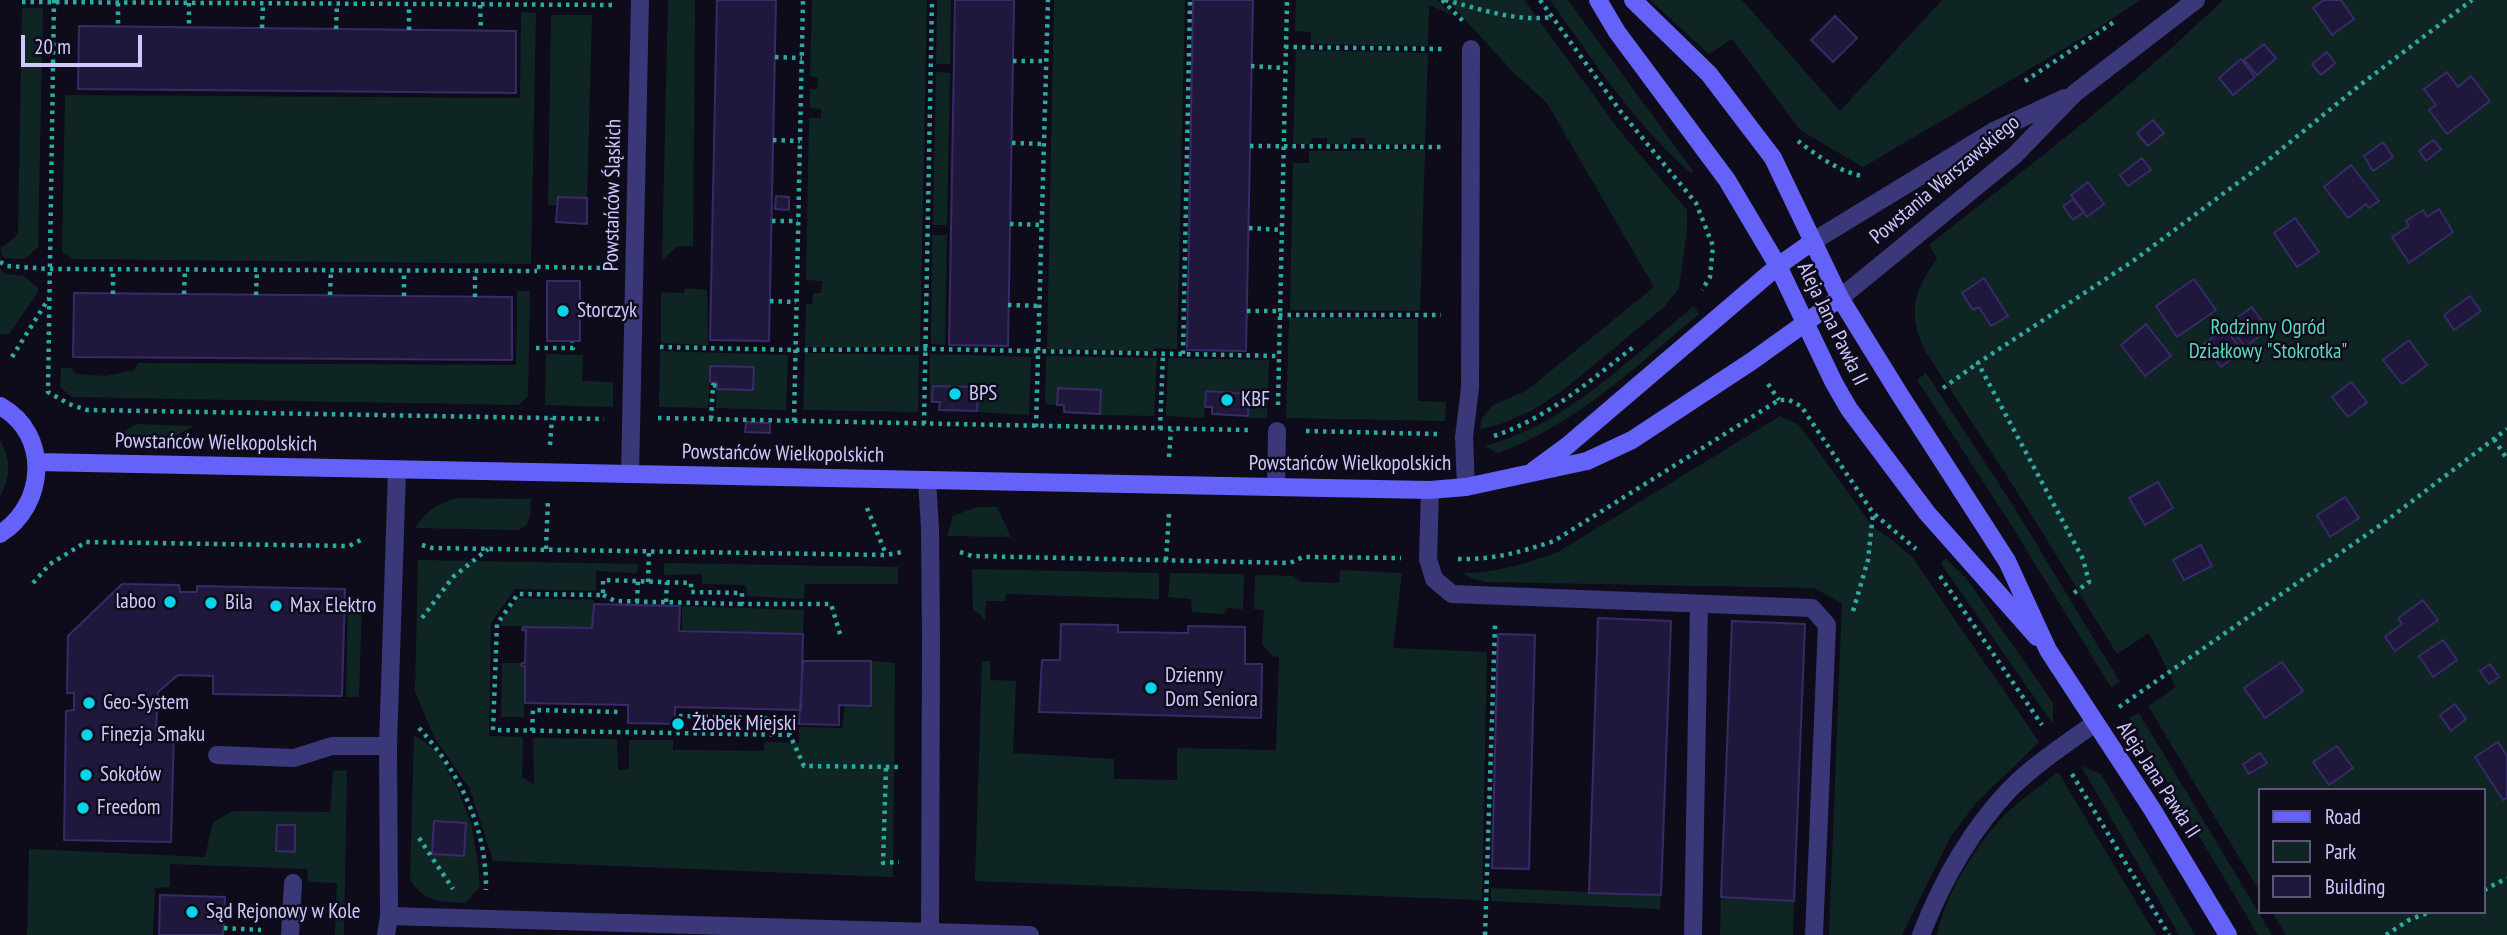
<!DOCTYPE html>
<meta charset="utf-8">
<style>
body{margin:0}
#map{position:relative;width:2507px;height:935px;overflow:hidden;background:#0e0c1b;font-family:"PT Sans Narrow",sans-serif}
canvas{display:block}
.legend{position:absolute;left:2258px;top:788px;width:228px;height:126px;box-sizing:border-box;background:#0e0c1b;border:2px solid #5b5775;margin:0;padding:9px 12px;list-style:none;font-size:21px;color:#cec8fd}
.legend li{display:flex;align-items:center;gap:14px;height:35px}
.legend b{width:35px;border:2px solid #5b5775}
.scale{position:absolute;left:21px;top:35px;width:121px;height:32px;box-sizing:border-box;border:4px solid #cec8fd;border-top:0;padding-left:9px;font-size:21px;line-height:24px;white-space:nowrap;color:#cec8fd;-webkit-text-stroke:5px #0e0c1b;paint-order:stroke}
</style>
<div id="map">
<canvas width="2507" height="935"></canvas>
<ul class="legend">
<li><b style="height:9px;background:#6562fa"></b>Road</li>
<li><b style="height:19px;background:#0f2524"></b>Park</li>
<li><b style="height:19px;background:#1f183c"></b>Building</li>
</ul>
<div class="scale">20 m</div>
</div>
<script>
const ctx = document.querySelector('canvas').getContext('2d');
ctx.lineJoin = 'round';
function fillPath(path, color) { ctx.fillStyle = color; ctx.fill(path, 'evenodd'); }
function trace(path, color, width, dash) { ctx.strokeStyle = color; ctx.lineWidth = width; ctx.lineCap = dash ? 'butt' : 'round'; ctx.setLineDash(dash || []); ctx.stroke(path); }
function drawText(font, color, halo, rows, align = 'center') {
  ctx.font = font + ' "PT Sans Narrow",sans-serif'; ctx.lineWidth = 5; ctx.setLineDash([]); ctx.textBaseline = 'middle'; ctx.strokeStyle = halo; ctx.fillStyle = color; for (const [text, x, y, turn = 0] of rows) {
    ctx.save(); ctx.translate(x, y); ctx.rotate((+turn || 0) * Math.PI / 180); ctx.textAlign = isNaN(turn) ? turn : align; if (halo) ctx.strokeText(text, 0, 0); ctx.fillText(text, 0, 0); ctx.restore();
  }
}
const green = new Path2D(`
 M668,0H695L693,246H678L662,260Z
 M812,0H927L920,347H805L806,304H812L813,293H821L822,281L806,280L809,118H821V109L810,108V89H817L818,78L810,76Z
 M937,0H951L950,64H936Z
 M1054,0H1185L1177,349L1155,348L1154,351L1047,349Z
 M1296,0H1437L1453,15L1429,5L1428,46L1311,44V32L1295,31Z
 M1447,0H1524L1619,130L1687,210V229L1679,288L1664,307L1561,392L1531,411L1498,425L1480,429L1482,418L1493,405L1526,391L1654,287L1547,103L1513,72Z
 M1550,0H1568L1693,171L1691,173C1634,124 1593,60 1550,0Z
 M1650,0H1742L1840,111L1942,0H2140L2089,34L1863,167L1800,130L1732,39L1709,54Z
 M2223,0H2507V935H2286L2272,912H2484V790H2260V892L2148,706L2176,687L2149,633L2117,654L2023,501L1924,349C1907,310 1915,291 1937,258L1929,245C2029,166 2131,89 2223,0Z
 M22,8H43L38,247L25,259L5,258L1,254V248L14,238L18,232Z
 M521,12L536,13L531,264L74,259L62,252L65,95L520,98Z
 M551,15H592L587,198L558,197L557,205H548Z
 M1296,50L1428,53L1425,144H1366L1365,138H1351L1350,144H1327V138H1312L1311,144H1293Z
 M936,72L950,73L947,225H933Z
 M1425,150L1420,311L1290,310L1293,163H1309V151Z
 M932,235H947L945,345L931,344Z
 M0,269L6,274L24,276L38,288L37,294L9,334H0Z
 M685,288L707,290L708,345L661,343V292L684,293Z
 M517,291H530L528,396L519,405L72,397L60,387L61,368H71L77,374L106,376L134,370L139,363L516,365Z
 M1694,306L1699,314C1636,366 1576,425 1498,453L1485,446C1567,424 1629,359 1694,306Z
 M1289,318L1418,319V401L1446,402L1445,421L1286,418Z
 M660,351L788,355L786,410L716,408L717,389L753,390L754,368L710,366L708,408L659,407Z
 M805,353L919,355L918,412L803,410Z
 M546,354L583,355L582,381L613,382V407L545,405Z
 M930,354L1031,357L1029,415L978,412V387L933,386L932,402H930Z
 M1046,356L1157,358L1154,416L1100,415L1101,391L1058,389L1057,405L1045,404Z
 M1168,358L1269,360L1267,418H1247L1248,394L1206,391L1204,418L1166,416Z
 M1926,373L2014,507L2120,682L2111,687L2005,515L1917,380Z
 M1780,416L1799,425L1873,527L1892,540L1912,557L2039,742L1976,803L1951,836L1902,935H1829L1842,603L1814,588L1487,582L1473,579L1462,573C1495,573 1526,564 1558,552Z
 M138,424L193,426L171,439L111,438Z
 M0,441C11,459 11,478 0,496Z
 M457,498L531,499L530,517L526,526L518,530L415,528C426,511 438,503 457,498Z
 M977,507H997L1011,537L947,536L953,516Z
 M1946,559L1966,578L2053,703V724L1942,565V561Z
 M418,560L638,564L637,573L596,571V591L515,589L491,623L489,736L523,737L522,777L534,785L533,738L617,739L618,770L629,769V740H673V750L764,751V742L799,743V727L842,728L845,705H871V661L895,663L893,877L493,861L470,789L434,737L415,691Z
 M664,563L898,567V584H805L804,599L747,596L746,585L702,584V574L664,575Z
 M972,569L1159,573V599L1006,594L1005,601H986L985,620L983,619L981,615L973,610Z
 M1340,570L1402,573L1393,648L1487,652L1482,900L975,881L982,661H990V680L1016,681L1013,753L1114,759V779L1177,780V748L1276,750L1279,657L1272,656L1262,644L1264,610L1254,609L1255,575L1293,576L1302,582L1339,583Z
 M1170,573L1244,574L1243,609L1228,608L1224,614L1192,612L1191,599L1168,597Z
 M348,593L362,605L359,697H346Z
 M518,598L594,600L592,628L502,626L501,622Z
 M682,606L804,610L803,634L682,630Z
 M502,663H522V666H525L524,717H501Z
 M2139,713L2272,935H2258L2129,718Z
 M414,735L438,752L458,790L471,823L477,857L480,887L465,903C441,902 424,902 410,880Z
 M2081,766L2101,774L2195,935H2179Z
 M347,770L344,935H335L337,883L308,882L307,869L170,864V887L155,888L153,935H27L29,849L205,857L213,822L233,811L330,812L333,771Z
 M2058,772L2156,935H1937C1945,893 1980,838 2011,809C2026,796 2043,784 2058,772Z
 M1491,888L1661,895L1660,909L1491,901Z
 M1721,897L1794,901L1793,935H1720Z`);
const building = new Path2D(`
 M717,0H776L769,341L710,340Z
 M955,0H1014L1008,346L949,345Z
 M1193,0H1253L1246,351L1187,350Z
 M2324,0H2341L2354,19L2332,35L2313,8Z
 M1835,16L1857,38L1833,62L1811,40Z
 M79,26L516,31V93L78,89Z
 M2264,44L2276,58L2257,75L2244,60Z
 M2327,52L2335,63L2321,75L2312,64Z
 M2241,59L2255,77L2233,95L2219,78Z
 M2447,72L2458,87L2471,76L2490,101L2447,134L2429,110L2436,105L2424,89Z
 M2153,120L2164,133L2148,146L2137,133Z
 M2433,140L2441,149L2426,161L2419,151Z
 M2383,142L2393,157L2373,171L2364,156Z
 M2142,158L2151,170L2128,186L2120,175Z
 M2351,165L2379,201L2369,208L2366,204L2348,218L2324,187Z
 M2088,182L2104,204L2087,217L2071,195Z
 M776,196L789,197V210L775,209Z
 M558,197L587,198V224L556,222Z
 M2073,199L2084,212L2073,220L2063,206Z
 M2439,209L2453,232L2409,263L2392,237L2409,226L2406,221L2423,210L2427,217Z
 M2295,218L2319,252L2297,267L2274,233Z
 M1984,278L2008,316L1991,326L1979,307L1973,310L1962,293Z
 M2194,279L2216,310L2177,337L2156,306Z
 M547,281H580V341H547Z
 M74,293L512,297V360L73,357Z
 M2470,296L2481,311L2454,330L2444,315Z
 M2252,307L2268,330L2245,347L2228,324Z
 M2146,324L2171,356L2145,376L2121,345Z
 M2225,328L2242,351L2221,367L2204,344Z
 M2409,340L2427,365L2402,384L2383,360Z
 M710,366L754,367L753,390L717,389V383L710,382Z
 M2351,382L2367,402L2348,417L2332,397Z
 M933,386L978,387L977,411L939,410L940,402H932Z
 M1058,388L1101,390L1100,414L1064,412V405H1057Z
 M1206,391L1249,394L1248,416L1212,414V407H1205Z
 M746,422L770,423V433L745,432Z
 M2158,482L2173,508L2145,525L2129,498Z
 M2345,497L2359,518L2330,537L2317,515Z
 M2201,545L2212,566L2184,580L2173,560Z
 M122,584L179,585L180,592H197V586L345,589L342,696L213,694V676L178,675L158,692L156,730L174,731L171,842L64,840L66,711L74,710V693H67L68,636Z
 M2423,600L2438,620L2395,651L2385,637L2402,624L2398,618Z
 M594,604L680,606L679,631L803,634L801,710L675,707V724L628,723V705L525,703V666H521L522,663H525L526,630H522L523,627L592,628Z
 M1598,618L1671,621L1661,895L1589,893Z
 M1732,621L1805,624L1794,901L1721,897Z
 M1061,624L1118,625V632L1188,633V626L1245,627V664H1262L1261,718L1039,712L1042,660H1060Z
 M1498,634L1535,635L1529,869L1492,868Z
 M2443,640L2457,660L2433,677L2419,656Z
 M803,661H871V706L839,705V725L799,724Z
 M2282,662L2303,691L2265,718L2244,688Z
 M2490,664L2499,677L2489,684L2480,671Z
 M2455,704L2466,719L2451,731L2440,715Z
 M2498,742L2507,756V798L2503,800L2475,757Z
 M2337,746L2353,768L2329,785L2313,762Z
 M2260,753L2267,763L2249,774L2243,764Z
 M434,821L466,823L464,856L432,854Z
 M277,825H295V852L276,851Z
 M160,895L225,897L223,935H159Z`);
const path = new Path2D(`
 M54,0L48,392L69,404L87,410L604,419
 M1442,0L1463,21
 M1445,0C1481,9 1515,22 1552,17
 M1540,0L1621,112L1696,203L1713,246L1710,277L1702,290
 M22,2L613,5
 M118,3V27
 M189,3V27
 M480,5L481,30
 M262,28L263,4
 M336,29L337,4
 M409,30V5
 M1285,47L1442,49
 M775,57L802,58
 M1013,61H1046
 M1251,66L1285,68
 M2025,81L2114,22
 M773,140L800,141
 M1798,141C1816,155 1841,173 1863,176
 M1012,143L1045,144
 M1250,146L1442,147
 M772,221H798
 M1010,224L1043,225
 M1249,228L1281,230
 M0,262L7,266L50,269L537,271
 M537,267L606,268
 M113,294V269
 M184,294L185,270
 M256,295L257,270
 M330,295L331,270
 M404,296V271
 M475,297V271
 M770,301L796,302
 M1008,305L1041,306
 M1247,311H1279
 M1279,315H1441
 M660,347L795,350L931,349L1278,356
 M536,348H573L572,342
 M1183,354L1190,0
 M12,357L49,298
 M1768,384L1779,400
 M1943,388L1978,363
 M1278,405L1287,0
 M658,418L1248,430
 M711,419L713,385L717,386
 M794,421L803,0
 M924,424L932,0
 M1036,427L1048,0
 M1160,429L1163,354
 M1306,431L1437,434
 M1494,436C1548,418 1591,380 1636,345
 M2494,439L2507,459
 M550,445L552,418
 M1169,457L1171,430
 M867,508L886,554
 M422,545L432,548L886,555L902,552
 M546,549L548,500
 M960,552L972,556L1290,563L1303,557L1401,558
 M1458,559C1493,560 1521,552 1554,541L1779,400H1789L1801,406L1873,513L1916,549
 M1166,560L1169,514
 M1940,576L2042,725
 M648,582L649,550
 M33,583L50,564L86,542L349,546L365,538
 M2074,593L2089,582L2083,559L1978,363L2133,261L2267,161L2360,85L2472,0
 M603,595L615,601L742,604
 M637,602L638,581
 M666,602L667,582
 M1853,611L1868,560L1873,514
 M422,618L453,577L488,549
 M840,634L831,604H742V593L691,592V583L603,580V595L518,594L497,624L493,730L790,735L804,766L901,767
 M2119,707L2382,524L2507,429
 M679,716L790,719V735
 M419,728C460,773 487,828 486,890
 M532,731L533,710L621,712
 M886,768L883,863L899,862
 M2072,774L2169,935
 M419,838L453,889
 M2484,890L2507,878
 M224,928L261,930
 M1485,935L1495,625
 M2386,935L2409,920L2430,912`);
const lane = new Path2D(`
 M927,480L930,528L931,639L930,932
 M1276,487L1277,431
 M1466,487L1464,437L1470,388L1471,49
 M217,755L294,758L332,746H388
 M389,916L388,746L397,470
 M290,935L293,883
 M1693,935L1699,604`);
const street = new Path2D(`
 M1812,242L1994,131L2065,98
 M1840,298L2015,155L2075,93L2196,0
 M630,474L640,0
 M1430,490L1428,559L1434,579L1452,594L1812,608L1827,625L1814,935
 M386,935L389,916L1030,935
 M1921,935C1942,881 1970,831 2010,789C2035,764 2066,744 2095,723`);
const secondary = new Path2D(`
 M1598,0L1617,32L1727,180L1778,266L1834,383L1849,409L1927,513L2037,637
 M1633,0L1709,74L1773,158L1840,298L1900,395L2007,561L2048,650L2152,809L2228,935
 M0,406C51,434 46,505 0,534
 M37,462L1324,488L1430,490L1466,487L1587,461L1632,440L1752,361L1840,298
 M1533,471L1567,446L1778,266L1812,242`);
const markers = [
 [563,311,7,"#07d4ea"],
 [955,394,7,"#07d4ea"],
 [1227,400,7,"#07d4ea"],
 [170,602,7,"#07d4ea"],
 [211,603,7,"#07d4ea"],
 [276,606,7,"#07d4ea"],
 [1151,688,7,"#07d4ea"],
 [89,703,7,"#07d4ea"],
 [678,724,7,"#07d4ea"],
 [87,735,7,"#07d4ea"],
 [86,775,7,"#07d4ea"],
 [83,808,7,"#07d4ea"],
 [192,912,7,"#07d4ea"]
];
const streetNames = [
 ["Powstania Warszawskiego",1945,180,-40],
 ["Powstańców Śląskich",613,195,-89],
 ["Aleja Jana Pawła II",1832,324,64],
 ["Powstańców Wielkopolskich",216,443,1],
 ["Powstańców Wielkopolskich",783,454,1],
 ["Powstańców Wielkopolskich",1350,464],
 ["Aleja Jana Pawła II",2158,780,57]
];
const poiNames = [
 ["Storczyk",577,311],
 ["BPS",969,394],
 ["KBF",1241,400],
 ["laboo",156,602,"right"],
 ["Bila",225,603],
 ["Max Elektro",290,606],
 ["Dzienny",1165,676],
 ["Dom Seniora",1165,700],
 ["Geo-System",103,703],
 ["Żłobek Miejski",692,724],
 ["Finezja Smaku",101,735],
 ["Sokołów",100,775],
 ["Freedom",97,808],
 ["Sąd Rejonowy w Kole",206,912]
];
const parkNames = [
 ["Rodzinny Ogród",2268,328],
 ["Działkowy \"Stokrotka\"",2268,352]
];
fillPath(green, '#0f2524');
fillPath(building, '#1f183c');
trace(building, '#372b67', 2);
trace(path, '#30a9a1', 4.5, [3.5, 5]);
trace(lane, '#3a3879', 18);
trace(street, '#3a3879', 18);
trace(secondary, '#6562fa', 18);
for (const [x, y, r, color] of markers) { const dot = new Path2D(); dot.arc(x, y, r, 0, 2 * Math.PI); ctx.fillStyle = color; ctx.fill(dot); trace(dot, '#0e0c1b', 2.5); }
drawText('21px', '#cec8fd', '#0e0c1b', streetNames);
drawText('21px', '#cec8fd', '#0e0c1b', poiNames, 'left');
drawText('21px', '#57dab9', '#0e0c1b', parkNames);
</script>
